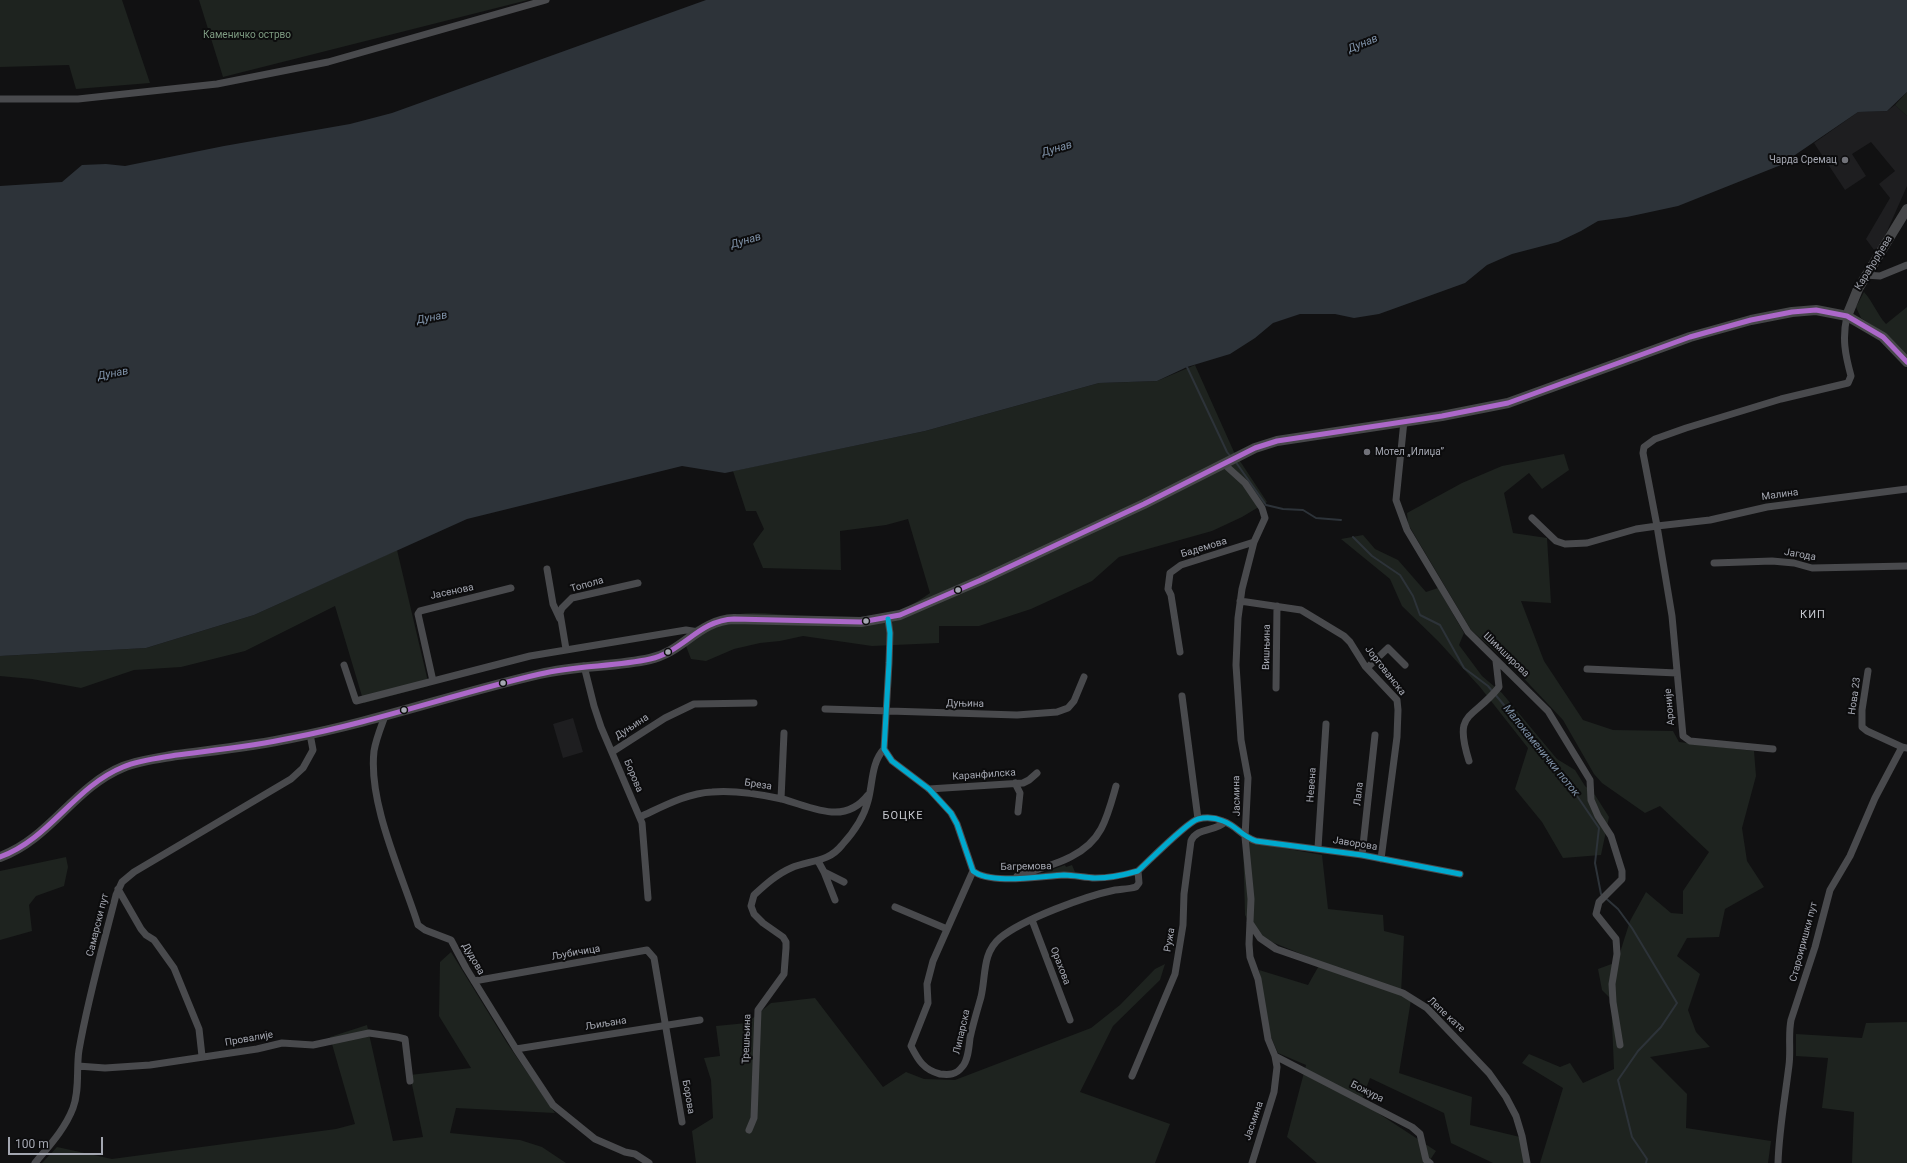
<!DOCTYPE html>
<meta charset="utf-8">
<style>
body{margin:0}
#map{position:relative;width:1907px;height:1163px;overflow:hidden;background:#111112;font-family:Roboto,sans-serif}
canvas{display:block}
.scale{position:absolute;left:8px;top:1137px;width:95px;height:18px;box-sizing:border-box;border:2px solid #a4a7b1;border-top:0;padding-left:5px;font-size:12px;line-height:14px;white-space:nowrap;color:#a4a7b1;-webkit-text-stroke:3px #0c0c0d;paint-order:stroke}
</style>
<div id="map">
<canvas width="1907" height="1163"></canvas>
<div class="scale">100 m</div>
</div>
<script>
const ctx = document.querySelector('canvas').getContext('2d');
ctx.lineJoin = 'round';
function fillPath(path, color) { ctx.fillStyle = color; ctx.fill(path, 'evenodd'); }
function trace(path, color, width, dash) { ctx.strokeStyle = color; ctx.lineWidth = width; ctx.lineCap = dash ? 'butt' : 'round'; ctx.setLineDash(dash || []); ctx.stroke(path); }
function drawText(font, color, halo, rows, align = 'center') {
  ctx.font = font + ' Roboto,sans-serif'; ctx.lineWidth = 4; ctx.setLineDash([]); ctx.textBaseline = 'middle'; ctx.strokeStyle = halo; ctx.fillStyle = color; for (const [text, x, y, turn = 0] of rows) {
    ctx.save(); ctx.translate(x, y); ctx.rotate((+turn || 0) * Math.PI / 180); ctx.textAlign = isNaN(turn) ? turn : align; if (halo) ctx.strokeText(text, 0, 0); ctx.fillText(text, 0, 0); ctx.restore();
  }
}
const built = new Path2D(`
 M1895,105L1907,116V186L1877,254L1866,239L1890,198L1879,184L1895,171L1871,142L1852,154L1866,176L1845,190L1814,143L1858,112L1887,111Z
 M573,718L583,752L563,758L553,724Z`);
const green = new Path2D(`
 M0,0H122L150,83L76,89L69,65L0,67Z
 M199,0H528L223,77Z
 M1907,92V116L1895,105Z
 M1864,292C1873,302 1877,314 1886,324L1907,307V356L1884,333L1861,318L1856,307Z
 M1195,365L1234,452L1267,502L1242,517L1212,531L1119,557L1092,581L1031,609L979,626H939V643L872,646L803,636L780,641L760,643L734,649L706,661L691,659L686,646L699,634L695,627C714,620 733,613 753,613C794,613 835,624 875,619C895,616 914,604 930,593L908,519L886,525L840,531L841,570L763,568L753,544L764,529L756,511H746L733,471L925,431L1099,383L1157,381Z
 M1564,454L1569,470L1542,489L1529,473L1504,493L1513,533L1547,538L1551,603L1521,601L1544,661L1583,720L1613,730L1673,731L1679,742L1754,751L1756,776L1742,828L1747,861L1764,887L1725,909L1719,937L1687,938L1677,956L1700,974L1688,1010L1696,1032L1710,1047L1650,1057L1687,1094L1686,1128L1771,1141L1768,1163H1540L1563,1088L1522,1063L1529,1054L1560,1067L1570,1063L1583,1083L1614,1069L1611,999L1602,990L1598,969L1617,962L1630,921L1646,892L1671,913L1683,914V891L1709,852L1660,806L1645,813L1602,783L1594,774L1563,720L1513,667L1471,630L1408,524L1407,513L1462,483L1502,466Z
 M1363,535L1375,549L1398,560L1426,592L1438,588L1464,633L1459,645L1482,676L1502,693L1557,759L1575,770L1585,786L1595,795L1609,817L1601,855L1563,858L1542,822L1515,789L1528,748L1480,687L1438,641L1402,606L1390,579L1341,539Z
 M397,550L429,686L364,703L335,606L245,651L181,667L134,670L81,688L32,679L0,676V656L146,648L254,615Z
 M1243,841L1322,855L1328,909L1383,915L1384,931L1404,936L1401,993L1411,1000L1399,1073L1472,1097L1470,1125L1520,1137L1527,1163H1493L1451,1143L1444,1113L1370,1078L1361,1102L1436,1151L1428,1163H1317L1287,1137L1306,1065L1278,1053L1267,1028L1259,970L1308,985L1321,962L1257,936L1245,915Z
 M66,857L68,867L64,886L36,896L29,905L32,931L0,940V871Z
 M1065,865L1066,867L1072,865L1075,872L1043,873Z
 M451,952L507,1043L555,1113L456,1108L450,1133L520,1140L542,1147L566,1163H42L57,1147L112,1159L336,1129L355,1124L330,1037L367,1025L393,1141L423,1137L410,1075L471,1068L439,1016L440,962Z
 M1165,964L1160,980L1113,1026L1080,1092L1170,1124L1155,1163H696L692,1131L713,1118L711,1080L704,1058L720,1056L716,1026L747,1023L771,1003L815,998L883,1087L906,1072L924,1079L955,1080L1091,1028L1120,1005L1155,969Z
 M1907,1022V1163H1852L1854,1112L1822,1108L1828,1058L1796,1056V1034L1862,1038L1866,1023Z`);
const water = new Path2D(`
 M706,0H1907V92L1887,111L1858,112L1795,155L1791,161L1678,206L1627,217L1598,221L1581,231L1558,242L1512,254L1487,265L1465,283L1379,314L1354,318L1335,314H1300L1273,323L1255,338L1230,354L1187,367L1157,381L1099,383L925,431L725,473L682,466L467,519L254,615L146,648L0,656V186L62,182L82,165L106,164L125,166L224,146L350,124L392,113Z`);
const stream = new Path2D(`
 M1187,367L1227,452L1231,457
 M1235,461L1266,505L1283,509L1303,510L1316,518L1341,520
 M1353,537L1372,556L1400,575L1413,596L1420,615L1440,625L1464,668L1488,686L1562,774L1599,828L1595,863L1601,894L1618,909L1632,928L1677,1003L1661,1027L1638,1051L1618,1080L1632,1137L1647,1159L1646,1163`);
const minor = new Path2D(`
 M0,99H78L217,84L328,62L546,0
 M1865,275L1880,276L1907,265
 M1404,421L1396,500L1407,530L1468,632L1548,711L1590,780L1591,800L1598,816L1611,836L1622,871V879L1599,902L1596,914L1616,939L1617,954L1612,984L1613,1002L1620,1045
 M1224,464L1245,483L1262,508L1265,518L1254,542L1242,589L1238,618L1236,665L1241,740L1248,778L1245,837L1251,899L1249,944L1250,957L1258,979L1268,1039L1275,1056L1277,1067L1274,1092L1252,1163
 M1532,518L1556,541L1565,544L1587,543L1636,529L1657,526L1643,453L1644,447L1655,439L1686,428L1781,399L1848,383L1851,376C1845,354 1842,338 1847,316
 M1714,563L1772,561L1794,563L1812,568L1907,566
 M547,569L553,604L560,619
 M1240,601L1301,610L1344,636L1350,642L1365,666L1397,700L1398,710L1397,737L1381,859
 M888,619L890,633L889,663L884,749L892,761L929,789L951,813L957,824L973,871C991,885 1041,876 1064,875C1075,875 1085,878 1095,878C1109,878 1124,875 1138,871C1149,861 1187,822 1198,819C1206,817 1216,818 1223,821C1237,826 1241,836 1256,841L1362,855L1460,874
 M566,649L560,613L562,608L572,598L638,583
 M1180,652L1171,595L1168,589L1170,573L1181,565L1254,542
 M344,665L356,701L530,656L686,630L699,632
 M584,666L594,706L601,727L642,823L648,898
 M1367,668L1388,648L1405,665
 M1587,669L1677,673
 M1868,671L1862,710V727L1867,731L1902,747
 M433,681L418,614L420,611L511,588
 M1276,688L1277,606
 M1182,696L1198,819
 M825,709L1017,715L1057,712L1068,708L1074,701L1084,677
 M385,716C381,727 376,739 374,751C368,804 402,874 418,925L425,930L451,940L466,968L516,1049L553,1105L595,1139L625,1152L635,1154L649,1163
 M1773,749L1690,741L1683,736L1672,616L1657,526L1710,520L1767,507L1907,489
 M612,752L665,718L694,704L754,703
 M1469,761C1453,710 1472,721 1499,687L1496,661
 M1015,783L1020,793L1018,812
 M929,789L1023,783L1029,780L1037,773
 M781,799L784,733
 M640,817C662,807 687,793 712,792C735,790 759,794 782,799C812,807 844,826 868,795
 M1318,848L1326,724
 M1362,855L1375,735
 M818,861L824,872L844,882
 M973,871L933,961L927,984L928,1003L911,1046C918,1060 924,1070 940,1074C949,1075 956,1075 962,1067C968,1061 969,1047 970,1038C973,1024 977,1011 981,997C986,976 982,953 1000,938C1023,919 1086,896 1115,890C1122,889 1129,889 1136,887L1139,883L1138,871
 M824,872L835,900
 M1017,876C1047,866 1085,859 1101,829C1108,816 1112,800 1116,786
 M118,889L141,929L146,935L154,940L174,968L199,1029L202,1056
 M895,907L947,929
 M1032,920L1070,1020
 M1250,923L1260,938L1276,949L1403,993L1427,1008L1489,1073L1506,1097L1516,1116L1522,1136L1527,1163
 M474,981L647,950L654,958L682,1122
 M516,1049L700,1020
 M1275,1056L1412,1127L1420,1134L1426,1160L1430,1163
 M78,1066L105,1068L150,1065L257,1049L282,1043L313,1045L369,1033L397,1037L405,1039L410,1081
 M1132,1076L1175,974L1183,925L1184,894L1191,841C1197,827 1215,832 1225,822
 M749,1130L754,1118L758,1010L784,974L786,948V942L783,937L763,923L754,914L751,906L754,895C765,885 777,874 791,868C809,860 828,863 842,845C853,833 864,817 868,801C873,783 871,763 884,749
 M35,1163C49,1146 65,1129 73,1108C80,1089 76,1069 79,1050C88,998 103,946 116,895L122,882L134,872L291,779L303,768L313,750L310,734
 M1778,1163C1779,1130 1785,1098 1789,1065C1791,1050 1788,1035 1791,1020L1815,947L1830,890L1850,856L1875,798L1902,747L1907,748`);
const secondary = new Path2D(`
 M1847,316L1858,289L1907,209
 M0,857C50,839 74,787 123,767C140,760 160,758 177,755C215,750 254,746 291,738C375,722 457,693 540,674C576,665 614,667 650,659C683,652 699,620 734,619L861,622L900,615L981,580L1144,504L1255,448L1277,441L1442,416L1508,403L1690,337L1751,320L1792,312L1816,310L1847,316L1883,337L1907,362`);
const bus1 = new Path2D(`
 M0,857C50,839 74,787 123,767C140,760 160,758 177,755C215,750 254,746 291,738C375,722 457,693 540,674C576,665 614,667 650,659C683,652 699,620 734,619L861,622L900,615L981,580L1144,504L1255,448L1277,441L1442,416L1508,403L1690,337L1751,320L1792,312L1816,310L1847,316L1883,337L1907,362`);
const bus2 = new Path2D(`
 M888,619L890,633L889,663L884,749L892,761L929,789L951,813L957,824L973,871C991,885 1041,876 1064,875C1075,875 1085,878 1095,878C1109,878 1124,875 1138,871C1149,861 1187,822 1198,819C1206,817 1216,818 1223,821C1237,826 1241,836 1256,841L1362,855L1460,874`);
const markers = [
 [1845,160,4,"#717279"],
 [1367,452,4,"#717279"],
 [958,590,3.5,"#a4a7b1"],
 [866,621,3.5,"#a4a7b1"],
 [668,652,3.5,"#a4a7b1"],
 [503,683,3.5,"#a4a7b1"],
 [404,710,3.5,"#a4a7b1"]
];
const parkNames = [
 ["Каменичко острво",247,35]
];
const poiNames = [
 ["Чарда Сремац",1837,160],
 ["Мотел „Илиџа”",1375,452,"left"]
];
const streetNames = [
 ["Карађорђева",1874,263,-58],
 ["Малина",1780,495,-8],
 ["Бадемова",1204,548,-17],
 ["Јагода",1800,555,10],
 ["Топола",587,585,-16],
 ["Јасенова",452,592,-12],
 ["Вишњина",1267,647,-89],
 ["Шимширова",1506,655,44],
 ["Јоргованска",1385,671,52],
 ["Нова 23",1855,696,-82],
 ["Дуњина",965,704,1],
 ["Ароније",1670,707,-95],
 ["Дуњина",632,727,-33],
 ["Каранфилска",984,775,-4],
 ["Борова",633,776,67],
 ["Бреза",758,785,9],
 ["Невена",1312,785,-86],
 ["Лала",1359,794,-84],
 ["Јасмина",1237,796,-91],
 ["Јаворова",1355,844,9],
 ["Багремова",1026,867,-1],
 ["Самарски пут",98,925,-76],
 ["Ружа",1170,940,-80],
 ["Староиришки пут",1804,942,-75],
 ["Љубичица",576,953,-10],
 ["Дудова",473,959,60],
 ["Орахова",1060,966,69],
 ["Лепе кате",1446,1015,43],
 ["Љиљана",606,1024,-9],
 ["Липарска",962,1032,-77],
 ["Провалије",249,1039,-10],
 ["Трешњина",747,1039,-88],
 ["Божура",1367,1092,27],
 ["Борова",688,1097,80],
 ["Јасмина",1254,1121,-71]
];
const waterNames = [
 ["Дунав",1363,44,-22],
 ["Дунав",1057,149,-16],
 ["Дунав",746,241,-16],
 ["Дунав",432,318,-10],
 ["Дунав",113,374,-10],
 ["Малокаменички поток",1541,751,51]
];
const neighbourhoodNames = [
 ["КИП",1813,615],
 ["БОЦКЕ",903,816]
];
fillPath(built, '#1e1e20');
fillPath(green, '#1e231f');
fillPath(water, '#2d3339');
trace(stream, '#2d3339', 2);
trace(minor, '#494a4d', 7);
trace(secondary, '#464749', 10);
trace(bus1, '#ac68c9', 5);
trace(bus2, '#00a9ce', 5);
for (const [x, y, r, color] of markers) { const dot = new Path2D(); dot.arc(x, y, r, 0, 2 * Math.PI); ctx.fillStyle = color; ctx.fill(dot); trace(dot, '#0c0c0d', 1.5); }
drawText('10px', '#7d9a81', '#0c0c0d', parkNames);
drawText('10px', '#a4a7b1', '#0c0c0d', poiNames, 'right');
drawText('10px', '#a4a7b1', '#0c0c0d', streetNames);
drawText('italic 11px', '#7f92a8', '#0c0c0d', waterNames);
ctx.letterSpacing = '1px';
drawText('11px', '#c4c6cd', '#0c0c0d', neighbourhoodNames);
ctx.letterSpacing = '0px';
</script>
